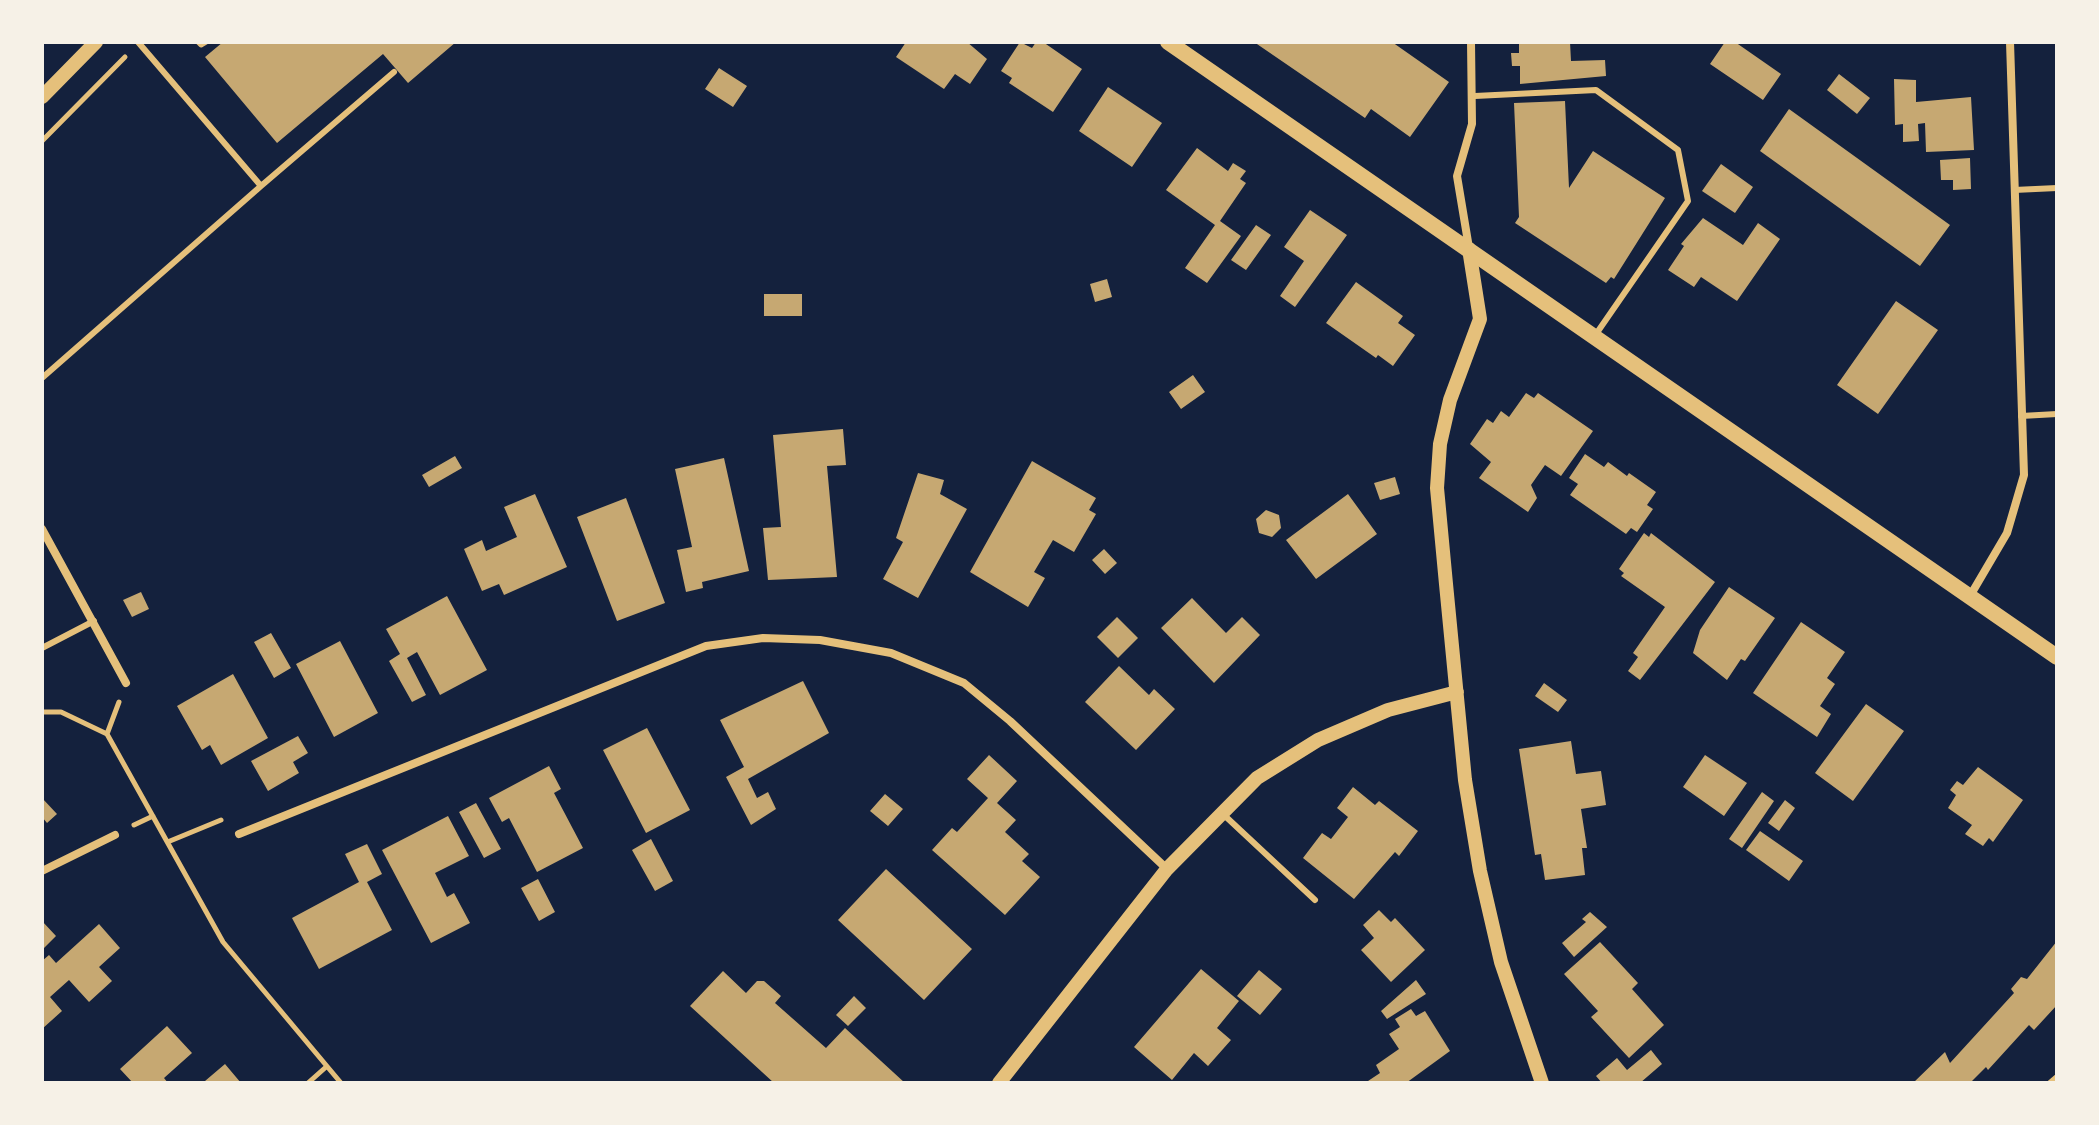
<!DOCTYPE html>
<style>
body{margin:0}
#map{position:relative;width:2099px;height:1125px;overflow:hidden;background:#14213d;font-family:"Exo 2",sans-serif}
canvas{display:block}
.frame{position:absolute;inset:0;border:44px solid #f6f1e7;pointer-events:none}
</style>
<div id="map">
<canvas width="2099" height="1125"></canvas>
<div class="frame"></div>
</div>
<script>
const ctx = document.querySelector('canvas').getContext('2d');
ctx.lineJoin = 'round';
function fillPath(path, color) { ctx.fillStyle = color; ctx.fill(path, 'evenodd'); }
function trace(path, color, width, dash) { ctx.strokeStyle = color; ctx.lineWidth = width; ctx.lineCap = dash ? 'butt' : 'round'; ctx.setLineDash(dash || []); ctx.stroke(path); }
const building = new Path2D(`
 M223,42H456L408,83L383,54L277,143L205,57Z
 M906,42H967L987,59L970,84L955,74L944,89L896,57Z
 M1020,42L1032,48L1036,42H1043L1082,69L1053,112L1009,83L1012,78L1001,71Z
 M1254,42H1392L1449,82L1410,137L1371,109L1365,118Z
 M1519,42H1570L1571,61L1605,60L1606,76L1520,84V66H1512L1511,53H1519Z
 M1725,42H1735L1781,74L1763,100L1710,64Z
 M719,68L747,86L733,107L705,89Z
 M1839,74L1870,98L1857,114L1827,90Z
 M1894,79L1916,80V102L1971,97L1974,150L1926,152L1925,123L1918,124L1919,141L1903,142V124L1895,125Z
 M1108,87L1162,123L1132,167L1079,131Z
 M1565,101L1569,188L1593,151L1665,198L1614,279L1611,277L1606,283L1515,223L1519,217L1514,103Z
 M1789,109L1950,225L1920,266L1760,151Z
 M1197,148L1228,171L1233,163L1246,171L1240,179L1246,183L1220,221L1241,236L1207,283L1185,268L1215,225L1166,190Z
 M1970,158L1971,189L1953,190V180H1941L1940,160Z
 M1721,164L1753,187L1735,213L1702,191Z
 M1310,210L1347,235L1295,307L1280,296L1304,261L1284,247Z
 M1703,218L1743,245L1758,223L1780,239L1737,301L1701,277L1694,287L1668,270L1684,246L1681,244Z
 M1256,225L1271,235L1246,270L1231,260Z
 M1107,279L1112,297L1095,302L1090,284Z
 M1356,282L1403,316L1398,323L1415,335L1393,366L1378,355L1376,358L1326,323Z
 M764,294H802V316H764Z
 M1896,301L1938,330L1878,414L1837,385Z
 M1193,375L1205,392L1181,409L1169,392Z
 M1526,393L1534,398L1538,393L1593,431L1561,476L1545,465L1531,485L1537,498L1528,512L1479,478L1491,462L1470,444L1487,419L1493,423L1501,411L1509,417Z
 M843,429L846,465L827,466L837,577L768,580L763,528L781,527L773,435Z
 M1585,454L1604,467L1608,462L1627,476L1629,473L1656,492L1647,505L1653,509L1637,532L1631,528L1626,534L1570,495L1578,484L1569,478Z
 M455,456L462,468L429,487L422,475Z
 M724,458L749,571L702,582L703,588L686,592L677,550L692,547L675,469Z
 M1032,461L1096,498L1089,510L1096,514L1074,552L1053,540L1034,572L1045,578L1028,607L970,572Z
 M918,473L944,480L940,494L967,509L918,598L883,579L903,542L896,538Z
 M1395,477L1400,494L1380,500L1374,483Z
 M535,494L567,567L504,595L499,584L482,591L464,549L482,540L486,551L517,537L504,507Z
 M1348,494L1377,534L1316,579L1286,540Z
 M626,498L665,603L617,621L577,517Z
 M1266,510L1279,515L1281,528L1272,537L1259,533L1256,519Z
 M1644,533L1649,537L1651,533L1715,582L1640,680L1628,671L1638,657L1633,653L1665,607L1621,576L1624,573L1619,569Z
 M1104,549L1117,563L1105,574L1092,560Z
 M1729,587L1775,618L1745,661L1741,659L1727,680L1693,653L1700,630Z
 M141,592L149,609L132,617L123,600Z
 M447,596L487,670L440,695L417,652L407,658L426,695L412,702L389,661L400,654L386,629Z
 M1192,598L1226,633L1242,617L1260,635L1214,683L1161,628Z
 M1117,617L1138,638L1118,658L1097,637Z
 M1801,622L1845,652L1827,678L1835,684L1820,706L1831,714L1817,737L1753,693Z
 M271,633L291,668L274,678L254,642Z
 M340,641L378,713L334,737L296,664Z
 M1119,666L1149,695L1154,689L1175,709L1136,750L1085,702Z
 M233,674L268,738L221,765L210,745L202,750L177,706Z
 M803,681L829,733L748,779L757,798L768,792L776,809L751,825L726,777L744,767L720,720Z
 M1544,683L1567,700L1558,712L1535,696Z
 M1866,704L1904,731L1853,801L1815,773Z
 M647,728L690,810L646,833L603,750Z
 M298,736L308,753L293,762L299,773L268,791L251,761Z
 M1571,741L1576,774L1601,771L1606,805L1581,809L1587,848H1582L1585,875L1545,880L1541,854L1535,855L1519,749Z
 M989,755L1017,781L997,803L1016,820L1005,832L1029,854L1022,861L1040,877L1005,915L932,850L952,828L957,832L988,798L967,779Z
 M1705,755L1747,783L1724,816L1683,787Z
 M549,766L561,789L554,793L583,848L537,872L509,818L502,822L489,798Z
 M1978,767L2023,800L1993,842L1989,838L1983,846L1965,834L1972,825L1948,808L1956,795L1950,790L1957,781L1963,785Z
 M1353,787L1375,805L1379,801L1418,831L1399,856L1395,852L1354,899L1303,858L1322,833L1331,839L1348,817L1337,808Z
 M1762,792L1774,801L1742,848L1729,839Z
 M885,794L903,809L888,826L870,811Z
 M42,798L57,814L47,823L42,817Z
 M1785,800L1795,808L1779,831L1768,823Z
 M476,803L501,849L484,858L459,812Z
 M448,816L469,856L435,873L447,897L454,893L470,923L431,943L382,850Z
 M1760,831L1803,861L1789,881L1746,850Z
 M651,839L673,881L655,891L632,850Z
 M367,844L382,874L367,882L392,930L319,969L292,918L359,882L345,854Z
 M886,869L972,949L924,1000L838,920Z
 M538,879L555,912L539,921L521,888Z
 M1379,910L1391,922L1395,918L1425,950L1391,982L1361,950L1374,938L1363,925Z
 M1590,912L1607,927L1574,957L1562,943L1586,922L1582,919Z
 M42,921L56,936L44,948L42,946Z
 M99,924L120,948L99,967L112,981L89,1002L69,980L50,997L62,1011L42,1029V961L49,955L56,963Z
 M2057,941V1005L2034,1030L2029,1025L1988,1070L1986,1067L1970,1083H1913L1945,1052L1950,1063L2014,993L2011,989L2021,977L2027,979Z
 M1600,942L1638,983L1632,989L1664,1025L1629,1058L1591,1017L1598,1011L1564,974Z
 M1201,969L1239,1001L1217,1028L1231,1040L1208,1066L1194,1053L1172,1080L1134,1047Z
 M1259,970L1282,989L1260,1015L1237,996Z
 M723,971L746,993L757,981H764L781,996L775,1003L826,1048L845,1028L905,1083H774L690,1006Z
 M1416,980L1426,994L1387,1019L1381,1011Z
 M854,996L866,1008L848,1026L836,1015Z
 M1411,1009L1416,1016L1425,1011L1450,1051L1406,1083H1365L1380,1073L1376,1065L1399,1049L1389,1034L1400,1027L1395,1019Z
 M167,1026L192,1053L164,1078L168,1083H133L120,1069Z
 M1651,1050L1662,1064L1640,1083H1602L1596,1076L1617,1058L1627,1070Z
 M225,1064L241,1083H206L205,1081Z`);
const path = new Path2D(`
 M198,42L201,45L206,42
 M42,141L125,57
 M42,712H61L107,734L223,942L341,1083
 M107,734L119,702
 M134,825L153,816
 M170,841L221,820
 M308,1083L326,1067`);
const service = new Path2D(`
 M1475,96L1596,90L1678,150L1688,201L1594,337
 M261,186L394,72
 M2014,190L2057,188
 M42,378L261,186L138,42
 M2021,416L2057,414
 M42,648L94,621
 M1224,815L1315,900
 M2050,1083L2057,1077`);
const minor = new Path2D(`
 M1469,248L1457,176L1472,124L1471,42
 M42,529L126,683
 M1970,596L2007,533L2024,475L2010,42
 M239,834L706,646L763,638L820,640L891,653L964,683L1010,721L1167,869
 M42,871L115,835`);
const tertiary = new Path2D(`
 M42,97L96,42
 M1469,249L1480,319L1450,400L1440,444L1437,488L1446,584L1465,780L1480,871L1501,962L1542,1083
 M999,1083L1167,869L1257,778L1318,740L1388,710L1457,692`);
const secondary = new Path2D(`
 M1168,42L2057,657`);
fillPath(building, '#c6a872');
trace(path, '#e5c07b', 5);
trace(service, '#e5c07b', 6);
trace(minor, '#e5c07b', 8);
trace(tertiary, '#e5c07b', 14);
trace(secondary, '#e5c07b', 16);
</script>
